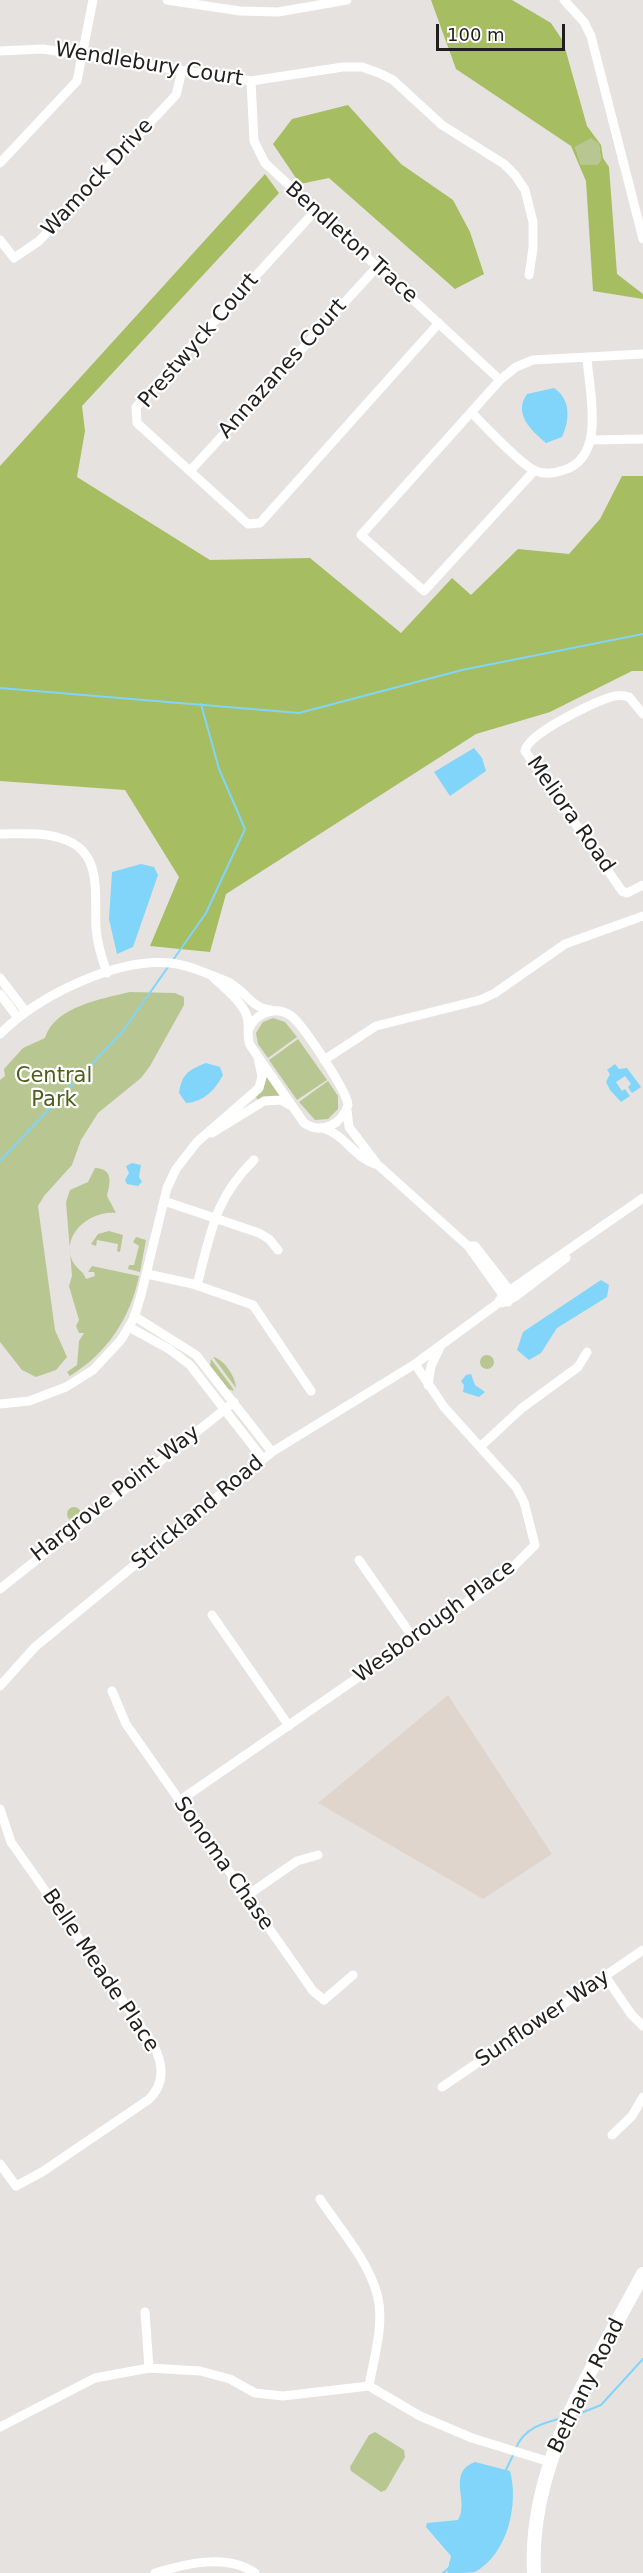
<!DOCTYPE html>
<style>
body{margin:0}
#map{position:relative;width:643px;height:2573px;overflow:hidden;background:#e6e2df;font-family:"DejaVu Sans",sans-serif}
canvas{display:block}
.scale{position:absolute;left:436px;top:24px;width:129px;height:27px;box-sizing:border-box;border:3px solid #211f1e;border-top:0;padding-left:8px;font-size:18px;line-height:21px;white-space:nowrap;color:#211f1e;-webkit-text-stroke:4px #fff;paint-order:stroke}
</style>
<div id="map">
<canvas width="643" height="2573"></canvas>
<div class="scale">100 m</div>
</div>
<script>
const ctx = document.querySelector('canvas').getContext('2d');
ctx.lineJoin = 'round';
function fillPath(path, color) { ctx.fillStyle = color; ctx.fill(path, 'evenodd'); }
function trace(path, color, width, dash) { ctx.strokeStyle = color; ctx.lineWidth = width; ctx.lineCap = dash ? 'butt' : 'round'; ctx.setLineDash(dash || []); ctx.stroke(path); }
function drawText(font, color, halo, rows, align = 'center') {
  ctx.font = font + ' "DejaVu Sans",sans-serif'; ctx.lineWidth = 4.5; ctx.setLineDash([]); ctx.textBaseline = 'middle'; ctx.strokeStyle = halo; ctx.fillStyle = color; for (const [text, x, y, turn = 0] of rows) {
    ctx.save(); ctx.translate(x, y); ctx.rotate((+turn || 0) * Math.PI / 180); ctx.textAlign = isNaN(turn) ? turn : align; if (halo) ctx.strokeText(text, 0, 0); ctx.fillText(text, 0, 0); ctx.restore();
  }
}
const built = new Path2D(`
 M448,1695L552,1854L483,1899L318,1803Z`);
const green = new Path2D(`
 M591,137L599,144L601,160L597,165H581L575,147Z
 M130,992L175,993L184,997V1005L150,1066L141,1078L98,1113L81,1140L72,1165L44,1196L38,1206L55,1330L67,1357L56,1370L36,1377L22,1370L0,1342V1080L5,1076L4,1069L23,1048L45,1038C55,1006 102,999 130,992Z
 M273,1018L285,1022L297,1037L268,1058L258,1044L256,1033L263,1022Z
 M298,1039L327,1080L297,1100L269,1060Z
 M267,1077L280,1096L258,1100L256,1097L263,1089Z
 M328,1081L338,1096V1109L328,1119L315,1120L299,1102Z
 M95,1168C114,1169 110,1183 107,1196L116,1213C92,1210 61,1233 72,1260C75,1268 83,1270 86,1279L95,1276L94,1272H88L92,1266L139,1276C130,1319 107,1353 70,1376L67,1372L77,1365L79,1341L84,1333H79L76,1326L79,1320L69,1286L72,1276L66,1202L70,1190L88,1182Z
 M109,1231L123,1235L120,1252L117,1251L118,1244L97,1240L96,1246L91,1244L98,1234Z
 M136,1237L146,1240L140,1272L128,1269L129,1265H134L139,1246L133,1242Z
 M480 1362a7 7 0 1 1 14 0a7 7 0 1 1-14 0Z
 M213,1357C224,1359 236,1377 236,1388Z
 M211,1359L232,1387L234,1391L228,1389L210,1366Z
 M67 1514a7 7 0 1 1 14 0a7 7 0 1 1-14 0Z
 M375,2432L404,2450L405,2457L386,2490L381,2492L351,2471L350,2467L369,2435Z`);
const forest = new Path2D(`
 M431,0H512L551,23L563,41L587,126L601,145L603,158L609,167L617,274L643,294V299L593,291L586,181L571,146L456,69ZM591,138L599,144L601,160L597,165H581L575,147Z
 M348,105L401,164L453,200L470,232L484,274L455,289L329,178L300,184L273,144L292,119Z
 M265,174L279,193L82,406L85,431L77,477L210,560L310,558L401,633L452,578L471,595L518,549L569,554L600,519L622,476H643V671H632L550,712L476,734L226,894L210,952L150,946L179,877L125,790L0,781V466Z`);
const water = new Path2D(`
 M554,388C571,399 570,420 562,437L546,443C531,430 513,414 527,394Z
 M474,748L482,758L486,771L450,796L434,772Z
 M141,864L154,867L158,875L133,947L117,954L109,919L112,872Z
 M206,1063L220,1067L223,1075C215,1090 204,1102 186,1103L179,1093C182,1074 188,1070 206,1063Z
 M615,1064L619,1069L627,1068L641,1087L632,1093L628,1087L631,1084L625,1076L616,1082L622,1091L625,1089L630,1096L621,1102L610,1090L606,1082L610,1074L607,1070Z
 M132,1163L141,1165L139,1177L142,1182L138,1186L127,1184L125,1180L129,1173L126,1166Z
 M601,1280L609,1285L607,1297L557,1328L541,1353L529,1360L517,1350L523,1332Z
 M471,1374L475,1385L485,1392L479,1397L463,1392L464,1385L461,1381L466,1375Z
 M475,2462L510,2471C519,2503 508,2554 475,2572C468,2573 455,2573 447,2573L451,2556L426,2527L427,2523L458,2520C470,2501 446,2473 475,2462Z`);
const stream = new Path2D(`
 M0,688L299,713L462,670L643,634
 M173,960L206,913L245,829L219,769L201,704
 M0,1161L123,1031L168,967
 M576,2415L601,2405L643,2359
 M516,2448C524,2428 543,2423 562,2418
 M505,2472L514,2453
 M443,2573L450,2567`);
const street = new Path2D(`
 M167,0L240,11L278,12L347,0
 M564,0L584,22L591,36L643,239
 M0,51L43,49L251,81L343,67H362L379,73L393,80L442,125L504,164L515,175L525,190L533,222V248L529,275
 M251,81L254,141L265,163L500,380
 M0,163L77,81L93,0
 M315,211L136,407L137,423L248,524L260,523L439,323
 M0,240L14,258L39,241L176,95L182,71
 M471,412C484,425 522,466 536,471C545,475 555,473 564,470C607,457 589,391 587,358
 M591,440L643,439
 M190,471L377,267
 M534,471L424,591L361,535L500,380L516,367L533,360L643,354
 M643,714L629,697C623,695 617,695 611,697C594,702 527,734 525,751L622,891L627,893L643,885
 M0,834C19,834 42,832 60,838C104,850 94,894 96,928C97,943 102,959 107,973
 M212,976C223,987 241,1000 247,1016C250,1026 246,1035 250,1045L304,1123C322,1135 342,1124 348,1105C347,1091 302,1023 290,1015C274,1005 254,1014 248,1031
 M0,978L26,1012
 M0,994L18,1018
 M0,1034C38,996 115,958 170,963C190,965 208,974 226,981C244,988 251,1009 271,1010
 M324,1060L376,1026L480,1000L495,993L565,944L643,916
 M347,1110L349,1127L377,1164L468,1246L508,1302
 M323,1128C345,1135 354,1157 375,1164
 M212,1133L264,1101L281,1100L290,1105
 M164,1201L259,1233L269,1239L278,1250
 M468,1246H475L513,1295
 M147,1274L193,1284L253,1305L311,1391
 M197,1285C211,1233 214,1199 254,1160
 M502,1303L515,1297L566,1258
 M134,1316L196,1355L272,1452
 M129,1327L169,1349L190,1365L263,1459
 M428,1385L431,1366L440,1347
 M0,1404L29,1401L66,1387L93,1370L121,1340L134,1318L141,1295L167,1188L176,1169L197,1142L259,1088L262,1076L258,1058
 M480,1447L522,1408L578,1367L587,1352
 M359,1560L414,1639
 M0,1589L234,1402
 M212,1615L289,1726
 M0,1686L35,1647L272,1452L415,1364L497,1304L503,1295L643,1198
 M112,1691L126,1724L313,1991L324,2000L353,1975
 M179,1801L502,1578L535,1545L524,1502L516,1487L444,1407L415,1364
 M0,1809L11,1842L153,2044C163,2063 166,2084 148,2100L42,2172L16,2186L0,2164
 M245,1897L297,1861L318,1855
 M605,1976L631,2014L643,2026
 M442,2087L643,1950
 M612,2135L632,2116L643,2097
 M320,2199C339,2228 368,2260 377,2294C385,2323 374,2357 369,2386
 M145,2312L149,2368
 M0,2427L95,2378L149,2368L200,2371L230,2379L255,2393L283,2396L369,2386L420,2416L472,2438L550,2462
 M155,2573C184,2564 227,2553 255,2573`);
const secondary = new Path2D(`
 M534,2573C528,2464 594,2367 643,2274`);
const streetNames = [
 ["Wendlebury Court",149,65,9],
 ["Wamock Drive",98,178,-47],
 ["Bendleton Trace",351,243,42],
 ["Prestwyck Court",199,341,-49],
 ["Annazanes Court",283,369,-48],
 ["Meliora Road",570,815,55],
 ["Hargrove Point Way",116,1494,-38],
 ["Strickland Road",198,1513,-40],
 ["Wesborough Place",435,1622,-36],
 ["Sonoma Chase",223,1864,55],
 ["Belle Meade Place",100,1971,56],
 ["Sunflower Way",543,2019,-34],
 ["Bethany Road",587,2386,-64]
];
const parkNames = [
 ["Central",54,1077],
 ["Park",54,1101]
];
fillPath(built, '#e0d5cd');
fillPath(green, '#b8c792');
fillPath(forest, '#a6bd61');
fillPath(water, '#81d5fa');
trace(stream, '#81d5fa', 2);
trace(street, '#fff', 9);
trace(secondary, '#fff', 14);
drawText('21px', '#211f1e', '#fff', streetNames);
drawText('21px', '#4f5e1d', '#fff', parkNames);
</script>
